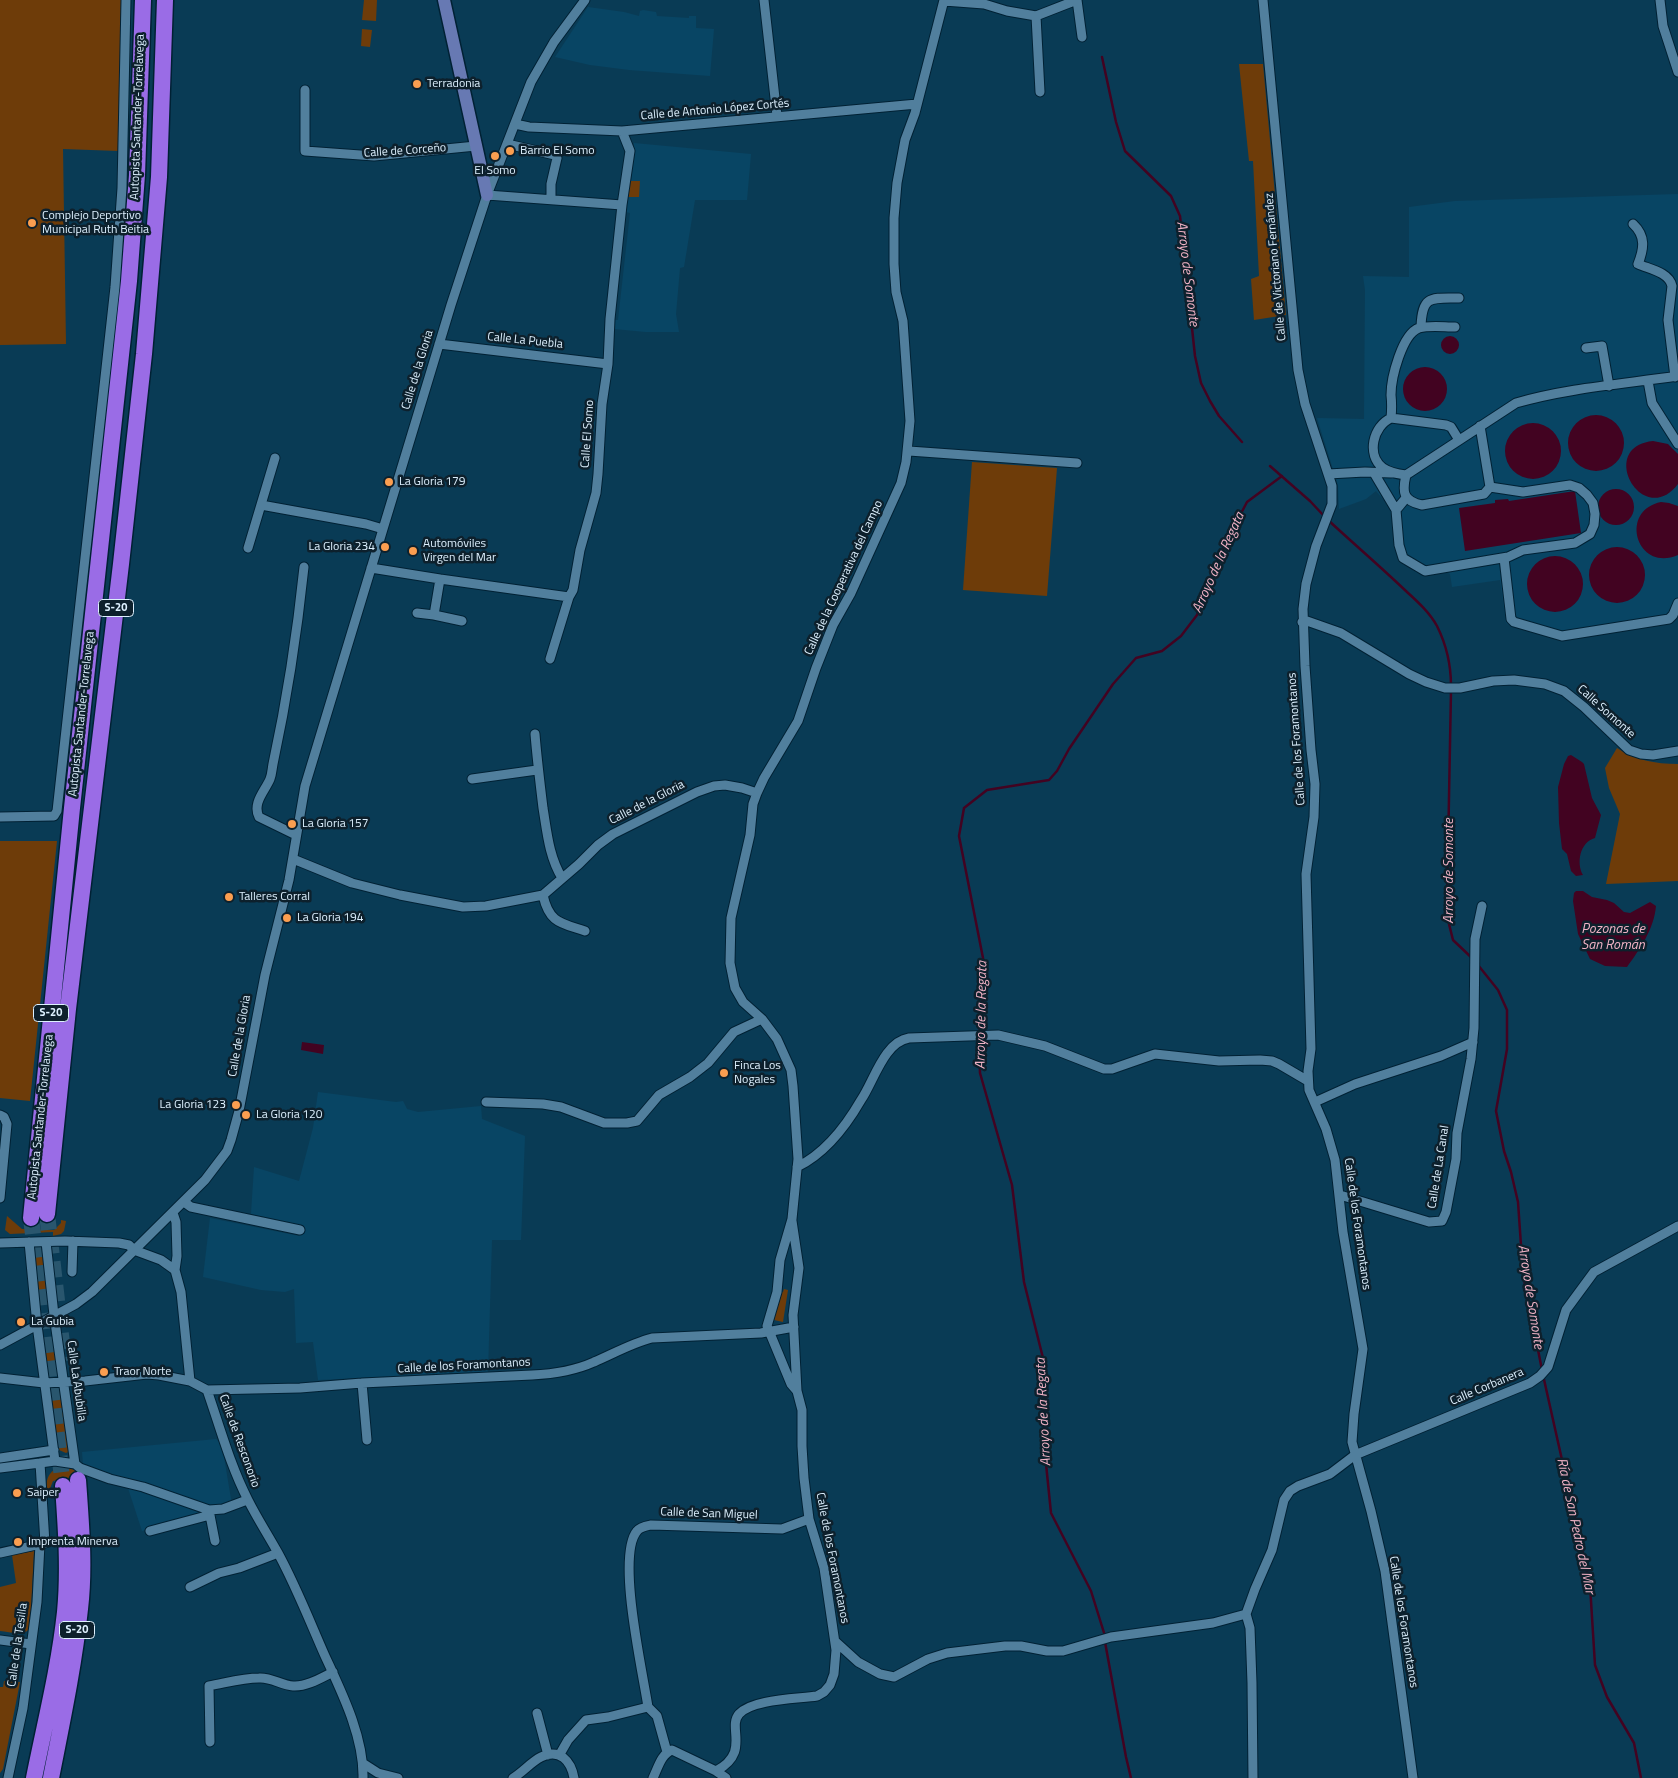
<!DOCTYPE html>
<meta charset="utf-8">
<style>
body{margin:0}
canvas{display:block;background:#093b55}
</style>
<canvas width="1678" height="1778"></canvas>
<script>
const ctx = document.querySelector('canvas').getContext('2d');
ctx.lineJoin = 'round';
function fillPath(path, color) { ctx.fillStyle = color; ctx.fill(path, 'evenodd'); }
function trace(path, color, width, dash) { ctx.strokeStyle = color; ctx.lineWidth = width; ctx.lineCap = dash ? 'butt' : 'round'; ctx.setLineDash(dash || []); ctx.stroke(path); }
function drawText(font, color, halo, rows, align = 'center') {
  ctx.font = font + ' "Titillium Web",sans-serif'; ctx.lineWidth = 5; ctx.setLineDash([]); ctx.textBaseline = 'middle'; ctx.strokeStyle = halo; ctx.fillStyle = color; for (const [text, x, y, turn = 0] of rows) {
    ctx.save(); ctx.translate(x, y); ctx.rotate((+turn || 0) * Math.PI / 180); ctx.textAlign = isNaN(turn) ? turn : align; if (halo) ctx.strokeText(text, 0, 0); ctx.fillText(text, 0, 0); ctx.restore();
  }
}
const built = new Path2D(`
 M588,7L624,12L639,16L640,11L643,10L656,12L657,16L689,18V16H696V28L714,29L710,76L629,70L590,65L555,57Z
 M634,143L751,154L747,200H695L684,267L680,268L676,314L679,332H646L614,329V320H618L630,213L626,212Z
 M1678,194V613L1662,624L1559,640L1510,626L1506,623L1500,580L1452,587L1450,574L1446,572L1423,575L1417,573L1400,561L1394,540L1392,517L1388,505L1376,491L1366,499L1339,509L1338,485L1317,418L1364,419L1365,290L1363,276L1409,277V207L1455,201Z
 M318,1092L396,1102L403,1101L407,1109L418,1112L481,1106L482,1119L525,1136L521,1240H492L488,1372L318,1380L313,1342L296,1343L294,1289L285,1292L261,1290L203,1277L210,1218L299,1236L300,1227L251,1214L254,1167L299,1181L313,1128Z
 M216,1439L222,1445L231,1499L230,1503L212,1507L104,1474L83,1464L82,1452Z
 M127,1485L204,1511L203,1515L142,1531Z`);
const green = new Path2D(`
 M0,0H122L119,151L63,149L66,344L0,345Z
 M364,0H377L376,21L362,20Z
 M362,29L372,30L370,47L361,46Z
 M1239,64H1263L1286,315L1254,320L1251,279L1259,276L1253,161H1249Z
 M629,181H640L639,197H627Z
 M972,462L1057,468L1047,596L963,590Z
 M1617,748C1635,760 1655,764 1678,764V881L1606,884L1620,814L1609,788L1605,768Z
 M0,841H57L30,1101L0,1098Z
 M7,1216L22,1229L54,1230L61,1223V1220L66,1221L64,1231L61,1234L53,1236V1232L10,1234L5,1230Z
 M39,1247L42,1249L48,1299L37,1306L33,1251Z
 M784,1289L788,1290L783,1322L774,1320L781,1292H783Z
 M55,1347L58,1372L53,1375L47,1372L43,1348Z
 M55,1391L61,1392L70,1451L66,1453L59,1450L51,1398L53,1392Z
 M65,1467L84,1473L85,1476L53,1481L49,1491H46C46,1477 50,1468 65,1467Z
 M34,1551L30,1628C24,1637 10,1632 0,1631V1587L16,1583L12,1555Z
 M4,1681L20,1682L3,1769L0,1773V1687H3Z`);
const water = new Path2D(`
 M1441 345a9 9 0 1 1 18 0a9 9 0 1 1-18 0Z
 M1403 389a22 22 0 1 1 44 0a22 22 0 1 1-44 0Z
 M1568 443a28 28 0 1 1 56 0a28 28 0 1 1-56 0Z
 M1505 451a28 28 0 1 1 56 0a28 28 0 1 1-56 0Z
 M1653,441L1668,444L1678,454V484C1643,530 1596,447 1653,441Z
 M1598 507a18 18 0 1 1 36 0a18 18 0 1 1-36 0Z
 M1575,491L1581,533L1465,551L1459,508L1495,503V500L1508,499L1509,501Z
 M1661,502L1669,503L1678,506V555C1637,573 1618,511 1661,502Z
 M1589 575a28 28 0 1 1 56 0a28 28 0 1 1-56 0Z
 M1527 584a28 28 0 1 1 56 0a28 28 0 1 1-56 0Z
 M1571,755L1582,762L1584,764L1592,798L1601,815L1595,838C1580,842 1576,863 1583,875L1576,876L1571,871L1567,854L1562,849L1559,823L1558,787L1564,764L1568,756Z
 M1576,891H1583L1592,897L1607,900L1614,903L1624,912L1630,913L1650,902L1656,906C1654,929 1640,949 1627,967L1605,966L1590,959L1578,934L1573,901L1574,893Z
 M302,1042L324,1045L323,1054L301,1050Z`);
const stream = new Path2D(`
 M1102,57L1116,122L1125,151L1171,196L1180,216L1195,356L1201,383L1210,401L1219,416L1242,442
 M1270,466L1310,501L1324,516
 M1328,520C1354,544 1381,567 1407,592C1418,602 1430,613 1437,626C1446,644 1451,666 1451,686
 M1451,691L1447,904L1449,924L1453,940L1473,959
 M1478,965L1498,990L1507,1010V1049L1496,1111L1504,1151L1511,1172L1518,1202L1523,1274L1542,1370
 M1543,1375L1590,1585L1595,1665L1607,1697L1634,1743L1641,1778
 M1105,1636L1091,1591L1051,1513L1045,1454L1043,1358L1024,1282L1012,1185L980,1073L979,1038L983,996V958L959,836L964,808L987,790L1049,780L1057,771L1069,749L1113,684L1136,658L1162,651L1181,636L1197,615L1226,542L1247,502L1282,476
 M1105,1642L1126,1757L1131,1778`);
const highwayTunnel = new Path2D(`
 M47,1214L64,1361
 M31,1218L63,1486`);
const street = new Path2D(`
 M764,0L777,116
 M1077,0L1082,37
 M1263,0L1298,370L1305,404L1332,486V504L1316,546L1306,584L1303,609L1305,666L1311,750L1315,784L1314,817L1306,874L1311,1049L1308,1071L1309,1090L1326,1129L1335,1160L1343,1232L1363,1349L1354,1414L1352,1442L1371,1511L1385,1571L1413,1778
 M1660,0L1663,26L1678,72
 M944,1L984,4L1007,11L1036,16L1077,0
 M1036,16L1040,92
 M305,90V151L374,156L476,146
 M515,124L529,127L622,131L917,104
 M507,144L555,155L557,158L551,184V199
 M487,195L622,205
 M1633,224C1646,236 1644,249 1638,264C1649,269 1669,272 1672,286L1668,320L1675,377
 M1421,327C1422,295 1431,298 1459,298
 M439,344L608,364
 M1586,348L1602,346L1609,386
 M1648,381L1652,403L1678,444
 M1391,418C1392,408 1392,404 1391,395C1391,378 1402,334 1419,328C1429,325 1444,327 1455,327
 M1480,426L1490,487
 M909,451L1077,463
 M1374,473L1396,510
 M1328,474L1365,472L1391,473
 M1406,475C1397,474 1390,473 1383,468C1366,455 1373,426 1391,418L1446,425L1451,427L1459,440
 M1406,498L1396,510L1399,545L1403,558L1425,571L1508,557L1523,550L1575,543L1590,534L1594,525L1595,514L1593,503L1587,495L1579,488L1570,485L1523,492L1490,487L1484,494L1422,505C1403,501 1402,492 1406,475L1516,403C1568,388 1624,384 1678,376
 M261,505L366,524L383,529
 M248,548L275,458
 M1504,558L1511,619L1514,622L1562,636L1669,619L1673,615L1678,603
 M371,568L440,579L569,597
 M417,613L434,615L462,621
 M434,615L440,579
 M1302,622L1307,621L1341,633L1409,674L1426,682L1445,688H1460L1493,681L1514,680L1545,684L1564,691L1584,707L1629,750L1641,754L1653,755L1678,751
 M550,659L569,597L573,590L580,550L596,493L598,474L602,404L608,364L610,319L622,205L630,151L622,131
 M535,734C537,759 540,783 543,808C547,832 549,857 562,878
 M472,779L537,770
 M0,817L54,816L57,811L115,287L122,188L126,0
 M296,835L259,817C252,803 265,791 270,779C272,774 272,769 273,764C287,699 297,634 304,567
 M293,859L352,883L400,895L463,907L486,906L543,895L579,864L598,845L613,834L697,792L714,786L725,785L742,788L757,793
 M543,895C549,923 561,923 585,931
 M486,1102L543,1104L561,1107L604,1123H627L637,1121L659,1095L690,1077L708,1063L734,1032L762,1019
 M1315,1102L1355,1084L1441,1056L1473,1042
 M0,1115L4,1117L7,1124L0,1198
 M797,1167C824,1154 846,1126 861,1100C874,1081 884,1042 909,1038L998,1035L1045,1046L1104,1069H1112L1155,1054L1219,1061L1260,1060L1272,1061L1279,1064L1308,1081
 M1340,1195L1429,1222L1442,1221L1446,1212L1456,1159L1457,1133L1471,1059L1474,1028L1475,939L1482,906
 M184,1202L191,1207L300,1230
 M173,1213L176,1222L177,1256L175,1270L181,1292L190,1381
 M29,1242L37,1325L55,1461
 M46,1242L54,1315L75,1464
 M0,1243L65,1241L119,1243L129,1245L134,1250L161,1260L175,1270
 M72,1272L73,1241
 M0,1345L76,1304L92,1292L205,1180L227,1151L231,1140L239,1111L265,975L289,880L305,786L451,305L487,195L531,82L554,42L585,0
 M0,1378L44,1383L85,1381L147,1374L159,1375L190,1381L207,1390L300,1388L362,1383L532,1375C554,1374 574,1371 594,1362C613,1354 632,1343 652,1338L761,1333L794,1327
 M362,1383L367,1440
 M207,1390C220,1427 230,1465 248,1500C257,1518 268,1535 278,1553C296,1586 310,1622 325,1656C342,1693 364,1737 363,1778
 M797,1391L791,1384L767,1326L777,1292L780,1260L792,1219L798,1159L793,1086L791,1070L777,1039L762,1019L743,1002L735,988L730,963L731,918L750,835L753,804L757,793L764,778L798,721L816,668L833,625L851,593L901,483L906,462L910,421L903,321L896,292L894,264V218L897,183L905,140L915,113L944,0
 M0,1458L54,1450
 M0,1468L40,1463
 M209,1510L215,1541
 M150,1531L210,1515
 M0,1553L45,1543L40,1463L55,1461L75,1464L80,1468L110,1479L143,1487L209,1510L223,1509L247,1500
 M190,1587L219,1573L239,1568L278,1553
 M0,1640L31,1644
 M836,1642L858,1662L880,1674L894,1677L928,1659L947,1653L1005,1646H1021L1047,1651H1063L1111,1637L1213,1623L1246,1614
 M537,1713L548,1755
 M210,1742L209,1686C226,1683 242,1678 259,1678C271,1677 281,1685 293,1686C306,1687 321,1678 333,1672
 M667,1752L657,1716L648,1707C643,1673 616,1556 637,1531C640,1527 646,1526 651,1525L782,1529L809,1519
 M560,1754L568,1740L586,1720L608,1717L648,1707
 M364,1764L378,1773L398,1778
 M716,1771C751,1752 727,1728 739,1714C752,1699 797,1699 817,1696L824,1692L830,1685L834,1674L836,1650L824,1568L809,1519L804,1478L802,1446V1410L797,1391L793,1315L799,1268L792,1221
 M8,1778L23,1708L37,1602L40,1544
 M513,1778C523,1772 531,1762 541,1757C560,1748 571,1761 574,1778
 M653,1778C658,1768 661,1754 672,1750L716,1771L726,1778
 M1253,1778L1252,1683L1250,1628L1246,1614L1255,1589L1272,1550L1284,1500L1290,1491L1298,1486L1330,1474L1355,1455L1530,1383L1540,1376L1548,1367L1566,1310L1594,1272L1678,1226`);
const secondary = new Path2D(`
 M444,0L487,195`);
const highway = new Path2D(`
 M47,1214L68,1009L121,564L144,354L159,177L165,0
 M31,1218L72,808L129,281L137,175L143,0
 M34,1778C45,1723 59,1668 65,1612C69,1570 66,1528 63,1486
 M51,1778C62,1722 74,1666 80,1609C85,1567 81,1523 78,1480`);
const markers = [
 [417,84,5,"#fb9e50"],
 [510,151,5,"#fb9e50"],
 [495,156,5,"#fb9e50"],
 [32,223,5,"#fb9e50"],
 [389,482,5,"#fb9e50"],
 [385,547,5,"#fb9e50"],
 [413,551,5,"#fb9e50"],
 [292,824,5,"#fb9e50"],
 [229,897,5,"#fb9e50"],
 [287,918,5,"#fb9e50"],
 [724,1073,5,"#fb9e50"],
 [236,1105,5,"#fb9e50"],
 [246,1115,5,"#fb9e50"],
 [21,1322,5,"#fb9e50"],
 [104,1372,5,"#fb9e50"],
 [17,1493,5,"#fb9e50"],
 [18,1542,5,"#fb9e50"]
];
const shields = [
 [116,608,35],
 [51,1013,35],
 [77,1630,35]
];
const shieldNames = [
 ["S-20",116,608],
 ["S-20",51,1013],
 ["S-20",77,1630]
];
const poiNames = [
 ["Terradonia",427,84],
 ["Barrio El Somo",520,151],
 ["El Somo",495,171,"center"],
 ["Complejo Deportivo",42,216],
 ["Municipal Ruth Beitia",42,230],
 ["La Gloria 179",399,482],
 ["Automóviles",423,544],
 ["Virgen del Mar",423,558],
 ["La Gloria 234",375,547,"right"],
 ["La Gloria 157",302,824],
 ["Talleres Corral",239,897],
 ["La Gloria 194",297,918],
 ["Finca Los",734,1066],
 ["Nogales",734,1080],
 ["La Gloria 123",226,1105,"right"],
 ["La Gloria 120",256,1115],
 ["La Gubia",31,1322],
 ["Traor Norte",114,1372],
 ["Saiper",27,1493],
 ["Imprenta Minerva",28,1542]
];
const streetNames = [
 ["Calle de Antonio López Cortés",715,110,-5],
 ["Autopista Santander-Torrelavega",138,117,-88],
 ["Calle de Corceño",405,151,-4],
 ["Calle de Victoriano Fernández",1276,267,-95],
 ["Calle La Puebla",525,341,6],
 ["Calle de la Gloria",418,370,-73],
 ["Calle El Somo",588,434,-86],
 ["Calle de la Cooperativa del Campo",844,578,-65],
 ["Calle Somonte",1606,712,42],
 ["Autopista Santander-Torrelavega",82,714,-84],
 ["Calle de los Foramontanos",1297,739,-94],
 ["Calle de la Gloria",647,803,-27],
 ["Calle de la Gloria",240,1036,-80],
 ["Autopista Santander-Torrelavega",41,1117,-84],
 ["Calle de La Canal",1439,1167,-81],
 ["Calle de los Foramontanos",1357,1224,82],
 ["Calle de los Foramontanos",464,1366,-3],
 ["Calle La Abubilla",76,1381,82],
 ["Calle Corbanera",1487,1387,-23],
 ["Calle de Resconorio",239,1441,70],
 ["Calle de San Miguel",709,1514,2],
 ["Calle de los Foramontanos",832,1558,79],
 ["Calle de los Foramontanos",1403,1622,81],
 ["Calle de la Tesilla",18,1645,-82]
];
const waterNames = [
 ["Arroyo de Somonte",1187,274,83],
 ["Arroyo de la Regata",1219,563,-66],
 ["Arroyo de Somonte",1450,871,-90],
 ["Pozonas de",1613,930],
 ["San Román",1613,946],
 ["Arroyo de la Regata",982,1015,-89],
 ["Arroyo de Somonte",1530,1297,81],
 ["Arroyo de la Regata",1044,1412,-93],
 ["Ría de San Pedro del Mar",1575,1526,78]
];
fillPath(built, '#084564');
fillPath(green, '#6e3c09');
fillPath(water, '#420321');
trace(stream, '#420321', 2.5);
trace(highwayTunnel, '#29566e', 16, [16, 8]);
trace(street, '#002134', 11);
trace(secondary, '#002134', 15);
trace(highway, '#002134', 19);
trace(street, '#517f9d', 9);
trace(secondary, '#6779b3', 12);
trace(highway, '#9a6ce6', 16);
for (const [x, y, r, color] of markers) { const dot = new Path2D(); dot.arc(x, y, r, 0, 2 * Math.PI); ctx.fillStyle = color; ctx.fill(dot); trace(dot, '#0d202c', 2); }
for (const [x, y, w] of shields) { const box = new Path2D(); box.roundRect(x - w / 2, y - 8.5, w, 17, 4); ctx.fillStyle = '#0d202c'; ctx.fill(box); trace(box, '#ddf0fe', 1); }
drawText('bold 11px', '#ddf0fe', null, shieldNames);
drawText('12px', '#ddf0fe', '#0d202c', poiNames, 'left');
drawText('12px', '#ddf0fe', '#0d202c', streetNames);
drawText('italic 14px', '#f0b2c5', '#0d202c', waterNames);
</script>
